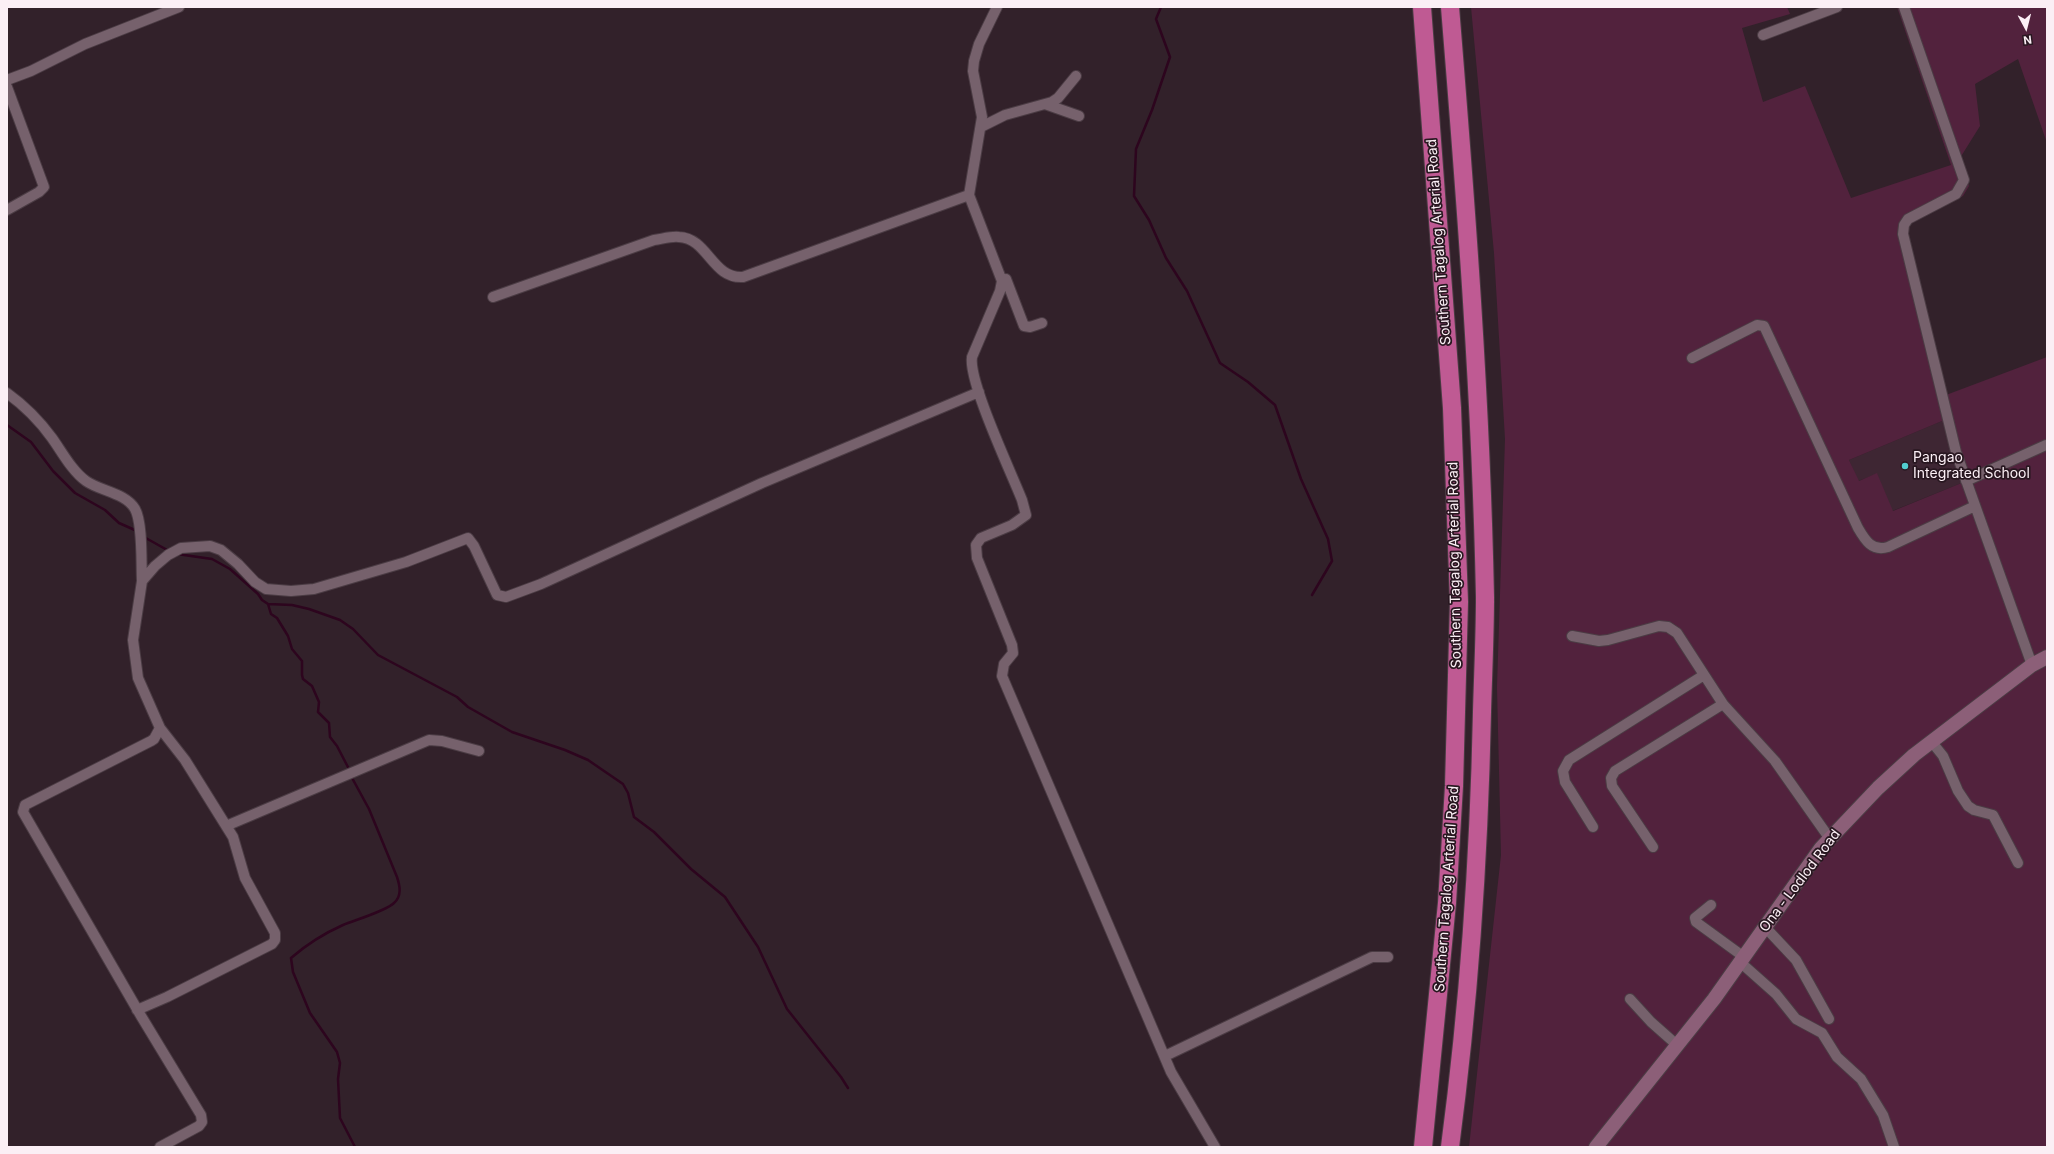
<!DOCTYPE html>
<style>
body{margin:0}
#map{position:relative;width:2054px;height:1154px;overflow:hidden;background:#32212a;font-family:Inter,sans-serif}
canvas{display:block}
.frame{position:absolute;inset:0;border:8px solid #fbeff5;pointer-events:none}
.north{position:absolute;left:2006px;top:8px;width:40px;height:40px;-webkit-text-stroke:3px #281720;paint-order:stroke;rotate:173deg;font-size:11px;font-weight:700;line-height:16px;text-align:center;color:#fbeff5}
.north::after{content:'';display:block;margin:auto;width:14px;height:18px;background:#fbeff5;clip-path:polygon(50% 0,100% 100%,50% 72%,0 100%)}
</style>
<div id="map">
<canvas width="2054" height="1154"></canvas>
<div class="frame"></div>
<div class="north">N</div>
</div>
<script>
const ctx = document.querySelector('canvas').getContext('2d');
ctx.lineJoin = 'round';
function fillPath(path, color) { ctx.fillStyle = color; ctx.fill(path, 'evenodd'); }
function trace(path, color, width, dash) { ctx.strokeStyle = color; ctx.lineWidth = width; ctx.lineCap = dash ? 'butt' : 'round'; ctx.setLineDash(dash || []); ctx.stroke(path); }
function drawText(font, color, halo, rows, align = 'center') {
  ctx.font = font + ' Inter,sans-serif'; ctx.lineWidth = 3.5; ctx.setLineDash([]); ctx.textBaseline = 'middle'; ctx.strokeStyle = halo; ctx.fillStyle = color; for (const [text, x, y, turn = 0] of rows) {
    ctx.save(); ctx.translate(x, y); ctx.rotate((+turn || 0) * Math.PI / 180); ctx.textAlign = isNaN(turn) ? turn : align; if (halo) ctx.strokeText(text, 0, 0); ctx.fillText(text, 0, 0); ctx.restore();
  }
}
const built = new Path2D(`
 M1942,421L1964,482L1892,511L1877,474L1858,481L1849,460Z`);
const green = new Path2D(`
 M1471,7H1787L1790,14L1742,28L1763,102L1805,86L1851,198L1951,165L1897,7H2047V143L2018,59L1975,84L1980,126L1960,158L1969,186L1963,196L1910,224L1907,236L1946,395L2047,357V1147H1469L1501,855L1497,687L1505,439L1494,253ZM1942,421L1964,482L1893,511L1877,473L1859,481L1849,460Z`);
const stream = new Path2D(`
 M1161,7L1156,19L1170,57L1152,110L1136,149L1134,196L1149,220L1166,258L1187,291L1220,363L1248,382L1275,405L1301,479L1328,539L1332,561L1312,595
 M7,425L31,442L53,471L75,493L105,510L119,523L137,531
 M144,537L169,551
 M177,554L212,559L230,569L258,594L262,600L268,604L292,605L309,609L340,620L353,629L378,655L457,697L468,707L512,732L565,750L588,760L623,784L628,793L634,817L654,832L691,869L725,897L758,947L787,1009L841,1077L848,1088
 M268,604L271,614L277,618L288,636L292,649L302,661V675L303,679L312,686L319,702L318,712L329,723L330,737L337,746L350,771
 M351,776L369,809L397,877C400,886 402,896 394,903C386,911 355,920 343,925C325,933 306,945 291,958L293,972L310,1013L337,1052L340,1063L338,1079L340,1118L355,1147`);
const street = new Path2D(`
 M997,7L979,44L974,61L973,71L982,117L969,195L1002,281L1000,291L972,357C968,381 1011,472 1022,500L1026,515L1012,525L981,538L976,545L977,558L1012,645L1013,653L1004,664L1002,676L1171,1072L1215,1147
 M1904,7L1964,180L1956,194L1908,219L1904,225L1903,234L1956,452L2032,665
 M1763,35L1837,7
 M7,80L31,71L85,44L179,7
 M7,87L44,187L39,192L7,210
 M1045,104L1079,116
 M981,127L1005,115L1052,102L1058,98L1076,76
 M1002,281L1006,279L1024,326L1030,327L1042,323
 M493,297L654,240C662,239 671,236 679,237C708,238 712,279 743,277L969,195
 M1692,358L1757,325L1764,326L1858,528C1865,540 1872,552 1888,547L1975,506
 M7,393C25,406 39,420 52,438C62,452 72,471 86,481C100,491 126,493 135,509C143,523 141,564 142,581
 M1966,481L2046,445
 M1572,636L1599,641L1608,640L1659,626L1668,627L1677,633L1723,704L1775,761L1830,839
 M160,728L154,739L151,741L25,805L23,812L141,1016L201,1115L202,1122L199,1126L160,1147
 M1931,741L1943,756L1958,791L1968,806L1974,810L1993,815L2018,863
 M226,826L429,740L442,741L479,751
 M1593,827L1565,782L1563,771L1569,760L1704,675
 M1653,847L1612,786L1611,778L1615,771L1723,704
 M1711,905L1695,918L1696,922L1744,957
 M1765,927L1796,960L1829,1019
 M1740,962L1776,994L1796,1019L1822,1033L1837,1057L1861,1079L1883,1115L1894,1147
 M1630,999L1651,1022L1677,1045
 M137,1010L167,997L272,944L275,940V933L245,878L233,837L185,760L160,728L138,678L133,640L142,581L155,566L168,555L181,548L210,546L221,550L238,564L255,582L266,589L291,591L314,589L406,562L468,538L474,546L497,595L506,597L541,584L762,483L979,392
 M1165,1056L1372,957H1388`);
const secondary = new Path2D(`
 M1596,1147L1714,999L1821,848L1878,788L1914,755L2032,665L2047,657`);
const highway = new Path2D(`
 M1422,7L1452,408L1459,602L1454,786L1447,903L1423,1147
 M1450,1147C1469,1003 1479,857 1482,712C1483,674 1485,635 1485,597C1481,400 1466,203 1450,7`);
const markers = [
 [1905,466,4,"#52cdcf"]
];
const streetNames = [
 ["Southern Tagalog Arterial Road",1439,242,-94],
 ["Southern Tagalog Arterial Road",1455,565,-91],
 ["Ona - Lodlod Road",1800,881,-53],
 ["Southern Tagalog Arterial Road",1447,889,-86]
];
const poiNames = [
 ["Pangao",1913,458],
 ["Integrated School",1913,474]
];
fillPath(built, '#3e2633');
fillPath(green, '#52223d');
trace(stream, '#2d051e', 2.5);
trace(street, '#4b3c44', 12);
trace(secondary, '#4b3c44', 16);
trace(highway, '#4b3c44', 20);
trace(street, '#76616c', 10);
trace(secondary, '#8c5f78', 14);
trace(highway, '#bf5a93', 18);
for (const [x, y, r, color] of markers) { const dot = new Path2D(); dot.arc(x, y, r, 0, 2 * Math.PI); ctx.fillStyle = color; ctx.fill(dot); trace(dot, '#281720', 1.5); }
drawText('14px', '#fbeff5', '#281720', streetNames);
drawText('14px', '#fbeff5', '#281720', poiNames, 'left');
</script>
